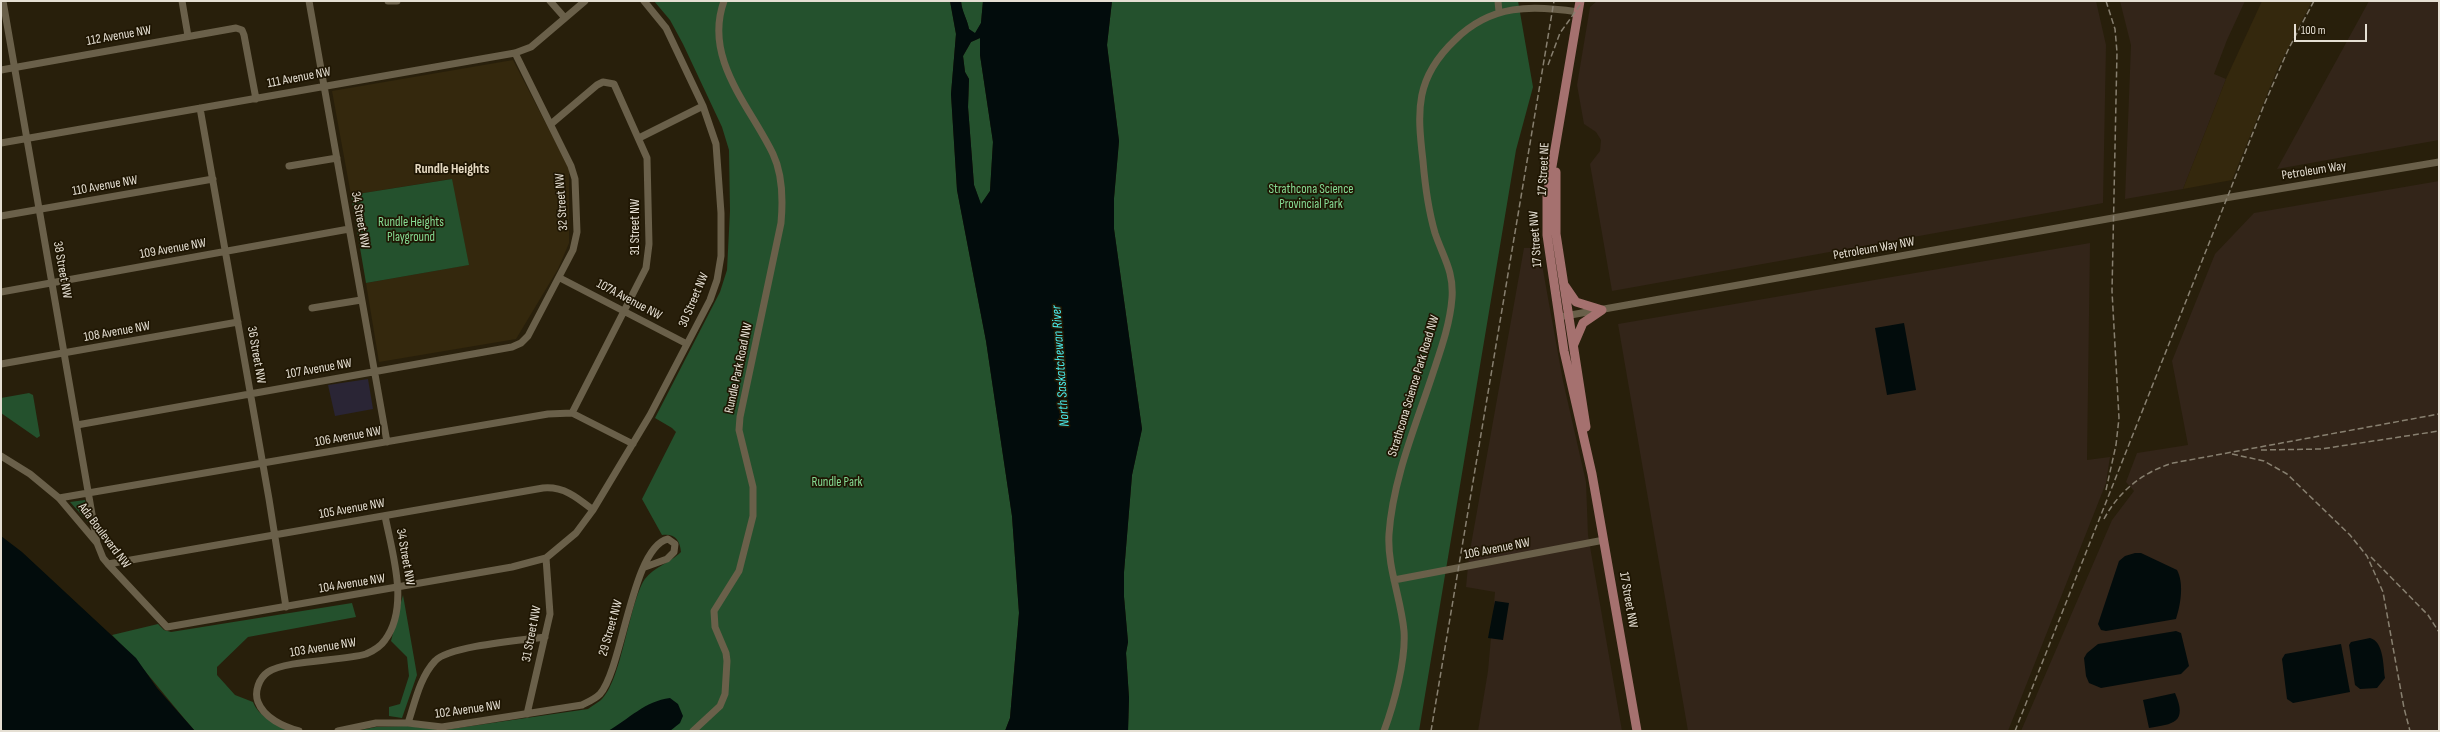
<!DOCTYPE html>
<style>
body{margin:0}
#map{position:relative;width:2440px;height:732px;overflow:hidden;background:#281f0b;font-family:"Sofia Sans Condensed",sans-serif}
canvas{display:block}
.frame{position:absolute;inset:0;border:2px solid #e5dfd3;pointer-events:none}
.scale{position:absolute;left:2294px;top:24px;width:73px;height:18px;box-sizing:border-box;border:2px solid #e5dfd3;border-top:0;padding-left:5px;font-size:12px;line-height:14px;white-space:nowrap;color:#e5dfd3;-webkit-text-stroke:3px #1f1603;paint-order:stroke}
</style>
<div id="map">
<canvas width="2440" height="732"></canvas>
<div class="frame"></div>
<div class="scale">100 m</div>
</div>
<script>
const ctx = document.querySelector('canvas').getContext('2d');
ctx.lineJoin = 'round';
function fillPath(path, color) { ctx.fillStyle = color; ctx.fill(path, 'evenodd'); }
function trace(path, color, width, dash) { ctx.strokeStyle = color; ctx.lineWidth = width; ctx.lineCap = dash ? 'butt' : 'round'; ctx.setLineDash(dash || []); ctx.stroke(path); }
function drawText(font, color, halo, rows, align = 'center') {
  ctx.font = font + ' "Sofia Sans Condensed",sans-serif'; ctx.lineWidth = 3.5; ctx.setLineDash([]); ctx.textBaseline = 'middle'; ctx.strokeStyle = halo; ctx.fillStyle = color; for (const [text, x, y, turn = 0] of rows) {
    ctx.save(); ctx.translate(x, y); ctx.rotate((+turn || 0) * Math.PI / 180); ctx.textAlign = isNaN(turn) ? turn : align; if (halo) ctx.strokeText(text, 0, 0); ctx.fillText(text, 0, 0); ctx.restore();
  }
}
const commercial = new Path2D(`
 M368,379L373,409L335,416L328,385Z`);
const industrial = new Path2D(`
 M1597,1H2096L2106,45L2103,203L1612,291L1590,164L1600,151L1601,140L1596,132L1584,124L1577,85L1590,7Z
 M2120,1H2245L2227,40L2214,74L2226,79L2183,189L2125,199L2131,45Z
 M2369,1H2439V140L2277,169Z
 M2439,181V731H2021L2112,520L2134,491L2126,482L2137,453L2188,445L2172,361L2215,254L2254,213Z
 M2090,243L2087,460L2110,457L2106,483L2008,731H1688L1618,324Z
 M1524,248H1539L1563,381L1586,482L1588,535L1622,731H1478L1488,671L1495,592L1466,587L1469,556Z`);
const built = new Path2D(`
 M2262,1H2312L2277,70L2232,180L2183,189L2226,79Z
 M513,60L569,168V243L558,269L516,339L379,362L366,283L468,265L451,179L351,195L332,91Z`);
const green = new Path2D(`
 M654,1H950L956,34L951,94L957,190L986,341L1012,516L1019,613L1010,718L1005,731H356L376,727L407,726L444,730L588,709C592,706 597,703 601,700C621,682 628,610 643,582C651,568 670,563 681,552C680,540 675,533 662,535L642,499L676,432L672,428L655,418L720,292L727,270L730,211L729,150L722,127L683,44L670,20Z
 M961,1H983L981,23L975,34L969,29C967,18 962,14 961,1Z
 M1112,1H1518L1533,87L1516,150L1419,731H1128L1129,698L1126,653L1128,642L1124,597V572L1132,475L1142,429L1114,229V198L1119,141L1107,45Z
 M980,38V55L993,142L990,191L981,205L974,185L968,107L969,79L965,72L963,56L971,42Z
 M452,179L469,265L366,283L351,195Z
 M29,393L33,395L40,436L37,438L1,413V398Z
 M85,500L91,521L88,522L70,502Z
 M403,595L417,675L402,718L389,716V707L400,704L409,676L407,657L391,641Z
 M352,603L356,617L248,637L217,667V675L235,695L253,702C258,716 276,724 289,731H195C167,699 142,665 112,635L158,624L164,630L171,632Z`);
const water = new Path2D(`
 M950,1H961C962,12 967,18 969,29L975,33L981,23L983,1H1112L1107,45L1119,141L1114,198V229L1142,429L1132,475L1124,572V597L1128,642L1126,653L1129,698L1128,731H1005L1010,718L1019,613L1012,516L986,341L957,190L951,94L956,34ZM980,38V55L993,142L990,191L981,204L974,185L968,107L969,79L965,72L963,56L971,42Z
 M1904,323L1916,390L1887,395L1875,328Z
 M1,536L22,552L136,658L157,688L195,731H4L1,728Z
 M2135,553H2141L2177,570C2184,583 2181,604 2176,619L2106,631L2101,630L2098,624L2119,561L2125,556Z
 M1495,601L1509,603L1503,640L1488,638Z
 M2176,631L2181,633L2189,666L2181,674L2101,688L2089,683L2086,676L2084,658L2087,653L2098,644Z
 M2370,638C2384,642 2383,665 2385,678L2377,688L2360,689L2355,685L2349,645L2351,642Z
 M2341,644L2350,692L2293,703L2287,699L2282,659L2285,654Z
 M2175,693C2188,723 2173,724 2149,728L2143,700Z
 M670,698L678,704L683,716L680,723L670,731H608C629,719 645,701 670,698Z`);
const minor = new Path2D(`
 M3,1L97,543
 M182,1L188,36
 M309,1L387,442
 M388,1H397
 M550,1L565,18
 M1498,1L1499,12
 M1,70L236,28L242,30L244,35L256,99
 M200,108L269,499L286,607
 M551,124L597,85L603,82L614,84L647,158L649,244L646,268L572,413
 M639,138L703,106
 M1,143L515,53L531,47L585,1
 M289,166L337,158
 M1,216L213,179
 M560,278L687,344
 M1,292L349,229
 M312,308L361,300
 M1565,316L2219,199L2439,162
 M1,364L238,322
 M77,425L512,347L521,343L528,336L573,250L577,232L575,179L571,166L515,53
 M1,456L30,474L59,498L97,543L103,558L108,564L167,627L512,567L546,558L576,533L593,510L650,415L710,300L717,280L721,256V213L716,144L703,106L666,28L644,1
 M59,498L548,414L572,413L633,444
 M108,564L543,488C564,486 578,498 593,510
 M1394,580L1604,540
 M527,714L550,614L546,558
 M408,723C415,702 420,677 435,661C448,646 523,640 545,637
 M299,731C284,727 264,718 258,702C254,692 259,678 268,672C286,660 342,661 366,654C373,651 381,646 385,640C410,607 392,552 385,516
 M338,731L376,723H408L442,727L582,705C588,702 595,699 600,694C623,667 632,547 668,539L675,544L674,552L667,559L645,567
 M693,731L720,706L725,694L727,661L726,653L715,627L714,611L739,571L753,516V487L739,430L740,417L781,223C783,201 783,175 773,154C750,106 703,59 724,1
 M1384,731C1394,704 1406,660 1404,631C1401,598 1387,567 1389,534C1393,478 1416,425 1433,373C1441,349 1450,324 1452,298C1454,271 1443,257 1435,233C1428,209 1425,185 1423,161C1417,110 1415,78 1455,40C1491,4 1532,5 1578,12`);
const major = new Path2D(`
 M1580,1L1547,196V235L1564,351L1592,474L1637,731
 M1556,172V234L1586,427
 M1565,286L1576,302L1602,310
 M1574,344L1583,323L1602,310`);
const rail = new Path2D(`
 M1548,65L1560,33L1583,1
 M2261,450L2321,449L2439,431
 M2232,454L2264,461L2287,474L2350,535L2367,556L2383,592L2404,708L2410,731
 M2106,490L2116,445L2119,418L2112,291L2117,52L2115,29L2106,1
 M2104,519C2119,491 2143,472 2173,463L2439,414
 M2371,557L2428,615L2439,632
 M1431,731L1554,1
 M2015,731L2264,105L2288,50L2314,1`);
const streetNames = [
 ["112 Avenue NW",119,36,-10],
 ["111 Avenue NW",299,78,-11],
 ["17 Street NE",1544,169,-87],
 ["Petroleum Way",2314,171,-9],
 ["110 Avenue NW",105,186,-10],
 ["32 Street NW",562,202,-94],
 ["34 Street NW",360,220,80],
 ["31 Street NW",636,227,-90],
 ["17 Street NW",1536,239,-94],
 ["109 Avenue NW",173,249,-10],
 ["Petroleum Way NW",1874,249,-10],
 ["38 Street NW",62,270,80],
 ["107A Avenue NW",629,300,28],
 ["30 Street NW",694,300,-67],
 ["108 Avenue NW",117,332,-10],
 ["36 Street NW",256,355,80],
 ["Rundle Park Road NW",739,368,-78],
 ["107 Avenue NW",319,369,-10],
 ["Strathcona Science Park Road NW",1414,386,-73],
 ["106 Avenue NW",348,437,-10],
 ["105 Avenue NW",352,509,-10],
 ["Ada Boulevard NW",104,536,53],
 ["106 Avenue NW",1497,549,-11],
 ["34 Street NW",405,557,80],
 ["104 Avenue NW",352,584,-9],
 ["17 Street NW",1628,600,80],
 ["29 Street NW",611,628,-74],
 ["31 Street NW",532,634,-79],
 ["103 Avenue NW",323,648,-9],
 ["102 Avenue NW",468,710,-8]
];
const parkNames = [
 ["Strathcona Science",1311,190],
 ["Provincial Park",1311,205],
 ["Rundle Heights",411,223],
 ["Playground",411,238],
 ["Rundle Park",837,483]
];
const neighbourhoodNames = [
 ["Rundle Heights",452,169]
];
const waterNames = [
 ["North Saskatchewan River",1061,366,-94]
];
fillPath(commercial, '#2a2535');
fillPath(industrial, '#332519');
fillPath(built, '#34280d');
fillPath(green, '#24512d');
fillPath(water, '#020c0c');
trace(minor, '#6a604a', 7);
trace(major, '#a5716f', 9);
trace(rail, '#888070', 1.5, [6, 3]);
drawText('13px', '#e5dfd3', '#1f1603', streetNames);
drawText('13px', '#86dc94', '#1f1603', parkNames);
drawText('bold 14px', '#e7dbc3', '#1f1603', neighbourhoodNames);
drawText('italic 14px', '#4aedee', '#1f1603', waterNames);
</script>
